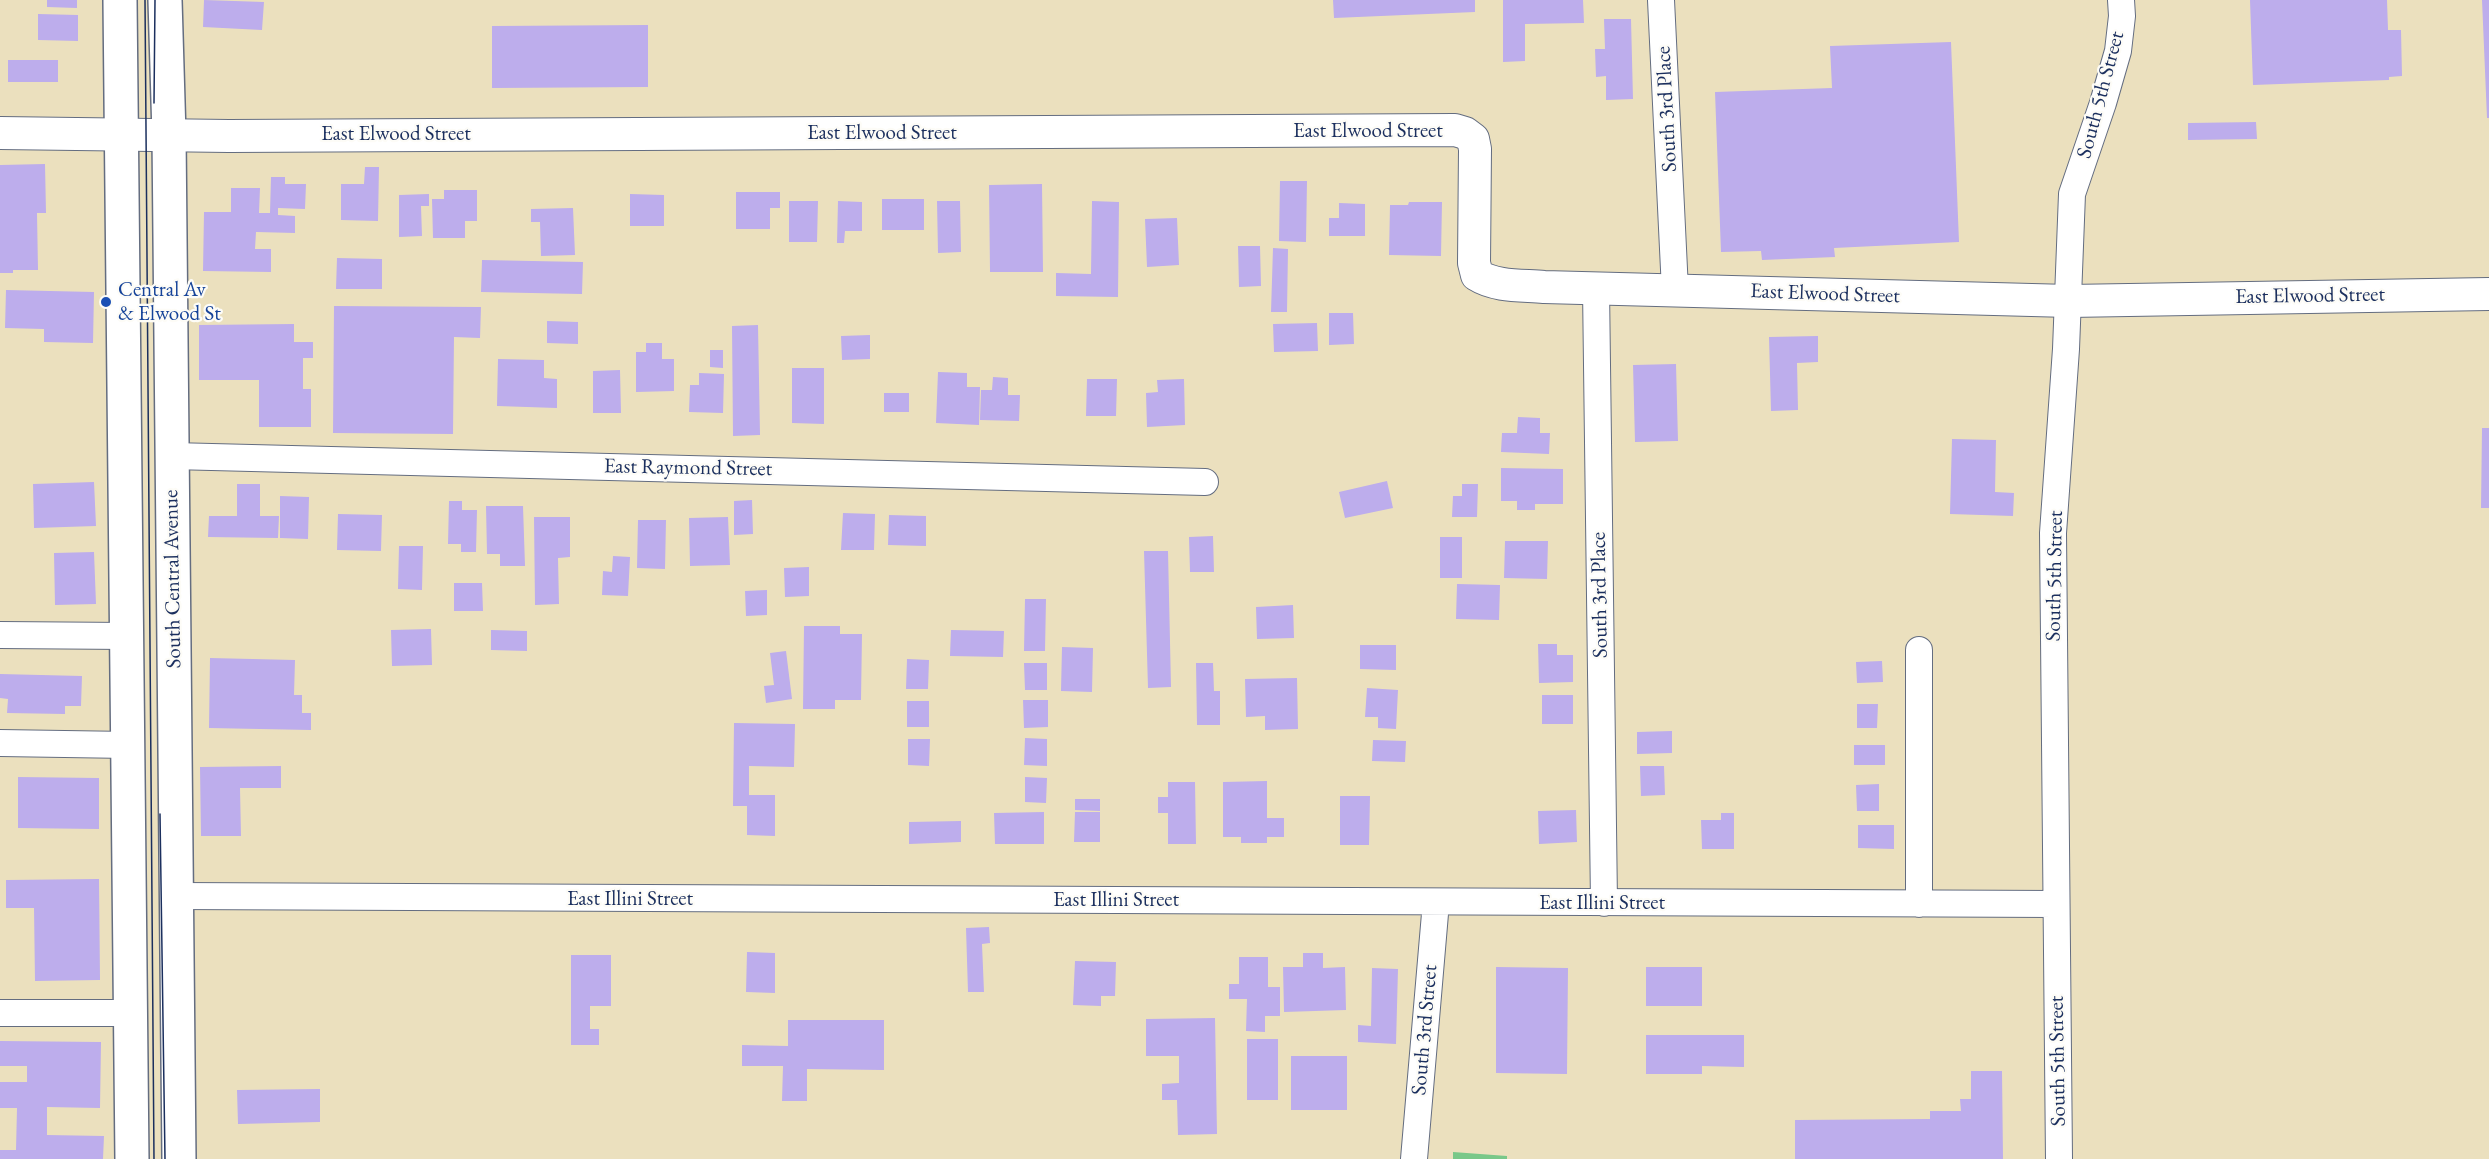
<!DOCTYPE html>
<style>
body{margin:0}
canvas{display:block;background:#ebe0be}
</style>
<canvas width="2489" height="1159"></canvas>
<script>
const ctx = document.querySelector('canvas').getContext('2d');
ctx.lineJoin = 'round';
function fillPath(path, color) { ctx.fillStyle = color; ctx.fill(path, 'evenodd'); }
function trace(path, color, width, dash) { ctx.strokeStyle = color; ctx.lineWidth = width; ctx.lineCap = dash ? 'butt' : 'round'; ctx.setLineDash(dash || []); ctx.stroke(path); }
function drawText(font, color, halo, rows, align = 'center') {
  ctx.font = font + ' "EB Garamond",serif'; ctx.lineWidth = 4.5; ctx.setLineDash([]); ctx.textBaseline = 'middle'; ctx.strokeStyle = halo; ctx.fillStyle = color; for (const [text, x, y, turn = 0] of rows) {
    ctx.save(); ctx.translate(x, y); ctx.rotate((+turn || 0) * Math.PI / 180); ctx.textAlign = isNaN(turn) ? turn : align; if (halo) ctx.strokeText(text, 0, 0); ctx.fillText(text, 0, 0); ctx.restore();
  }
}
const green = new Path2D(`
 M1453,1152L1507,1156V1159H1453Z`);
const building = new Path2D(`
 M47,0H77V8L47,7Z
 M204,0L264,2L262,30L203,27Z
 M1333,0H1475V12L1334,18Z
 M1503,0H1583L1584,23L1525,24V61L1503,62Z
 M2250,0H2387L2388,30H2401L2402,76L2389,77V80L2253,85Z
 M2482,0H2489V118H2487Z
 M38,14L78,15V41L38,40Z
 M1604,19H1631L1633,99L1606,100V76L1596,77L1595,49H1605Z
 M648,25V87L492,88V26Z
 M1951,42L1959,242L1834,248L1835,257L1762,260L1761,251L1721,252L1715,92L1832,88L1830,46Z
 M8,60H58V82H8Z
 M2256,122L2257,139L2188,140V123Z
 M45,164L46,213H37L38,270H13V273H0V165Z
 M365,167H379L378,221L341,220V184H364Z
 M271,177H285V184H306L305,209L278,208V215L295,216V233L256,232L255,249H271V272L203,271L204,212H231V188H260L259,213H270Z
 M1280,181H1307L1306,242L1279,241Z
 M1042,184L1043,272H990L989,185Z
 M444,190H477V221H465V238H433L432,199H444Z
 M736,192H780V208H770V229H736Z
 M429,194V206H421L422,236L399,237V195Z
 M630,194L664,195V226H630Z
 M882,199H924V230H882Z
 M789,201H818L817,242H789Z
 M838,201L862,202V231H845L844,243H837Z
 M937,201H960L961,252L938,253Z
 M1092,201L1119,202L1118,297L1056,296V273L1091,274Z
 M1409,202H1442L1441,256L1389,255L1390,205H1408Z
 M1339,203L1365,204V236H1329V218H1339Z
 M573,208L575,255L541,256L540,222H531V209Z
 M1177,218L1179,265L1147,267L1145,219Z
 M1238,246H1260L1261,286L1239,287Z
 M1273,248L1288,249L1287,312H1271Z
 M337,258L382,259V289H336Z
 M482,260L583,262L582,294L481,292Z
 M6,290L94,292L93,343L44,342V329L5,328Z
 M334,306L481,307L480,338L454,337L453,434L333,433Z
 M1329,313H1353L1354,344L1329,345Z
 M547,321L578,322V344L547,343Z
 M1317,323L1318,351L1274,352L1273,324Z
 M294,324V342H313V358H303V389H311V427H259V380H199V325Z
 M758,325L760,435L733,436L732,326Z
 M870,335V359L842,360L841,336Z
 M1818,336V362L1797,363L1798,410L1771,411L1769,337Z
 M646,343H662V359H674V391L636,392V352H646Z
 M710,350H723V368L710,367Z
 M498,359L544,360V378L557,379V408L497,406Z
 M1676,364L1678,441L1635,442L1633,365Z
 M792,368H824V424L792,423Z
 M620,370L621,413H593V371Z
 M938,372L967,373V387H980L979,425L936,423Z
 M699,373L724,374L723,413L689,412L690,385H699Z
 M993,377L1008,378V395H1020L1019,421L980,420L981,390H992Z
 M1087,379H1117L1116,416H1086Z
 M1184,379L1185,425L1147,427L1146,393L1158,392L1157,380Z
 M884,393H909V412H884Z
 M1518,417L1540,418V433H1550L1549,454L1501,452L1502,433H1517Z
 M2482,428H2489V508H2481Z
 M1952,439L1996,440L1995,492L2014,493L2013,516L1950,514Z
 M1501,468L1563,469V504H1535V510H1517V501H1501Z
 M1387,481L1393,508L1345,518L1339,492Z
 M94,482L96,526L34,528L33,484Z
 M237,484H260V516H279L278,538L208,537L209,516H237Z
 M1462,484H1478L1477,517H1452L1453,496H1462Z
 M280,496L309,497L308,539L280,538Z
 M752,500L753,534L734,535V501Z
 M449,501H462V510H477L476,552H461V544H448Z
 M486,506H523L525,566H500V554H487Z
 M843,513L875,514L874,550H841Z
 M338,514L382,515L381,551L337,550Z
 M889,515L926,516V546L888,545Z
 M534,517H570V557L558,558L559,604L535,605Z
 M728,517L730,565L690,566L689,518Z
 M638,520H666L665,569L637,568Z
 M1213,536L1214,572H1190L1189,537Z
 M1440,537H1462V578H1440Z
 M1505,541H1548L1547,579L1504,578Z
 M399,546H423L422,590L398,589Z
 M1144,551H1168L1171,687L1148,688Z
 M94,552L96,604L55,605L54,553Z
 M613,556L630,557L628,596L602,595L603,571L612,572Z
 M809,567V596L785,597L784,568Z
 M454,583H482L483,611H454Z
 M1457,584L1500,585L1499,620L1456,619Z
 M767,590V615L746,616L745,591Z
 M1025,599H1046L1045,651H1024Z
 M1293,605L1294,638L1257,639L1256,607Z
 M804,626H840V634H862L861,700H835V709H803Z
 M431,629L432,665L392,666L391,630Z
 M491,630L527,631V651L491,650Z
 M951,630L1004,631L1003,657L950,656Z
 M1538,644H1557V655H1573V682L1539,683Z
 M1360,645H1396V670L1360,669Z
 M1062,647L1093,648L1092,692L1061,691Z
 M786,651L792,699L766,703L764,686L774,685L770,653Z
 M210,658L295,660L294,695H302V713H311V730L209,728Z
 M907,659L929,660L928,689H906Z
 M1882,661L1883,682L1857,683L1856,662Z
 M1024,663H1047V690H1025Z
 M1196,663H1213L1214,691H1220V725H1197Z
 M0,674L82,676L81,706H65V714L7,713L8,699L0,698Z
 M1297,678L1298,729L1265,730V716L1246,717L1245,679Z
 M1367,688L1398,690L1396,729L1378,728V717H1365Z
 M1542,695H1573V724H1542Z
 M1023,700H1048V727L1024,728Z
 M907,701H929V727H907Z
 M1857,704H1878L1877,728H1857Z
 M734,723L795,724L794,767L749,766V795H775V836L747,835V806H733Z
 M1672,731V753L1637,754V732Z
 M1025,738L1047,739V766L1024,765Z
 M908,739H930L929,766L908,765Z
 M1373,740L1406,741L1405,762L1372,761Z
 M1854,745H1885V765H1854Z
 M281,766V788H240L241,836H201L200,767Z
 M1640,766H1664L1665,795L1641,796Z
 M18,777L99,778V829L18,828Z
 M1025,777L1047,778L1046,803L1025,802Z
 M1267,781V818H1284V837H1267V843H1241V837H1223V782Z
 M1168,782H1195L1196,844H1168V813H1158V797H1168Z
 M1879,784V811H1857L1856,785Z
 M1340,796H1370L1369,845H1340Z
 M1075,799H1100V811L1075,810Z
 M1576,810L1577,842L1539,844L1538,811Z
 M1044,812V844H995L994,813Z
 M1075,812H1100V842H1074Z
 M1721,813H1734V849H1702L1701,820H1721Z
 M961,821V842L909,844V822Z
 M1858,825H1894V849L1858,848Z
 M99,879L100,980L35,981L34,908H6V880Z
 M989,927L990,943L982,944L984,992H968L966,928Z
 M747,952L775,953V993L746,992Z
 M1303,953H1323V968L1345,967L1346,1010L1284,1012L1283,967H1303Z
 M571,955H611V1006H590V1029H599V1045H571Z
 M1239,957H1268V987H1280V1016H1265V1032L1246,1031L1247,999H1229V984H1239Z
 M1075,961L1116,962L1115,996H1101V1006L1073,1005Z
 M1496,967L1568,968L1567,1074L1496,1073Z
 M1646,967H1702V1006H1646Z
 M1372,968L1398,969L1396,1044L1358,1042V1025L1371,1026Z
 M1215,1018L1217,1134L1178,1135L1177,1100H1162V1084L1179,1083V1056H1146V1019Z
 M788,1020H884V1070L807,1069V1101H782L783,1066H742V1045L788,1046Z
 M1646,1035H1744V1067L1702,1066V1074H1646Z
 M1247,1039H1278V1100H1247Z
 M0,1041L101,1042L100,1108L47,1107V1135L104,1136L103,1159H0V1150H16L17,1108H0V1082H27V1066H0Z
 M1291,1056H1347V1110H1291Z
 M1971,1071H2002L2003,1159H1795V1120L1930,1119V1111H1961L1960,1099H1971Z
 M320,1089V1122L238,1124L237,1090Z`);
const minor = new Path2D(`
 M1661,0L1675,290
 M1596,288L1604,903
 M172,456L1205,482
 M0,635L128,636
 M0,743L129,745
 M176,896L2056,904
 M1919,904V650
 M0,1013H131
 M1414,1159L1436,902
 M2059,1159L2053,533L2066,349L2072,194L2103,103L2118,51L2122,16L2121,0`);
const tertiary = new Path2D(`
 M0,133L229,136L1455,130L1465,133L1473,139L1475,149L1474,263L1477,275C1496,287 1522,285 1544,287L2069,301L2489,294`);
const secondary = new Path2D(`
 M120,0L132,1159
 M165,0L169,135L179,1159`);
const tram = new Path2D(`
 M145,0L154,1159
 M154,103L155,0
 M160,814L165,1159`);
const markers = [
 [106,302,6,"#1a4fb4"]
];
const streetNames = [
 ["South 5th Street",2101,95,-75],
 ["South 3rd Place",1667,109,-93],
 ["East Elwood Street",1368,131],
 ["East Elwood Street",882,133],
 ["East Elwood Street",396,134],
 ["East Elwood Street",1825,294,2],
 ["East Elwood Street",2310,296,-1],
 ["East Raymond Street",688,468,1],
 ["South 5th Street",2055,576,-89],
 ["South Central Avenue",173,579,-91],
 ["South 3rd Place",1600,595,-91],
 ["East Illini Street",630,899],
 ["East Illini Street",1116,900],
 ["East Illini Street",1602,903],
 ["South 3rd Street",1425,1030,-85],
 ["South 5th Street",2058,1061,-91]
];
const transitNames = [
 ["Central Av",118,290],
 ["& Elwood St",118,314]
];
fillPath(green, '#79c889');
fillPath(building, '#bdadec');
trace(minor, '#646d80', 28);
trace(tertiary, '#646d80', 34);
trace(secondary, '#646d80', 36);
trace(minor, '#fff', 26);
trace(tertiary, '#fff', 32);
trace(secondary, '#fff', 33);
trace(tram, '#1b2f5e', 1.5);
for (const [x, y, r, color] of markers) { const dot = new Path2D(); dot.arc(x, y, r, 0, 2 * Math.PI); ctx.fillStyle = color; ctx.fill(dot); trace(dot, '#fdfcf7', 2); }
drawText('21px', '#1b2f5e', '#fdfcf7', streetNames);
drawText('21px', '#164399', '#fdfcf7', transitNames, 'left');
</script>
